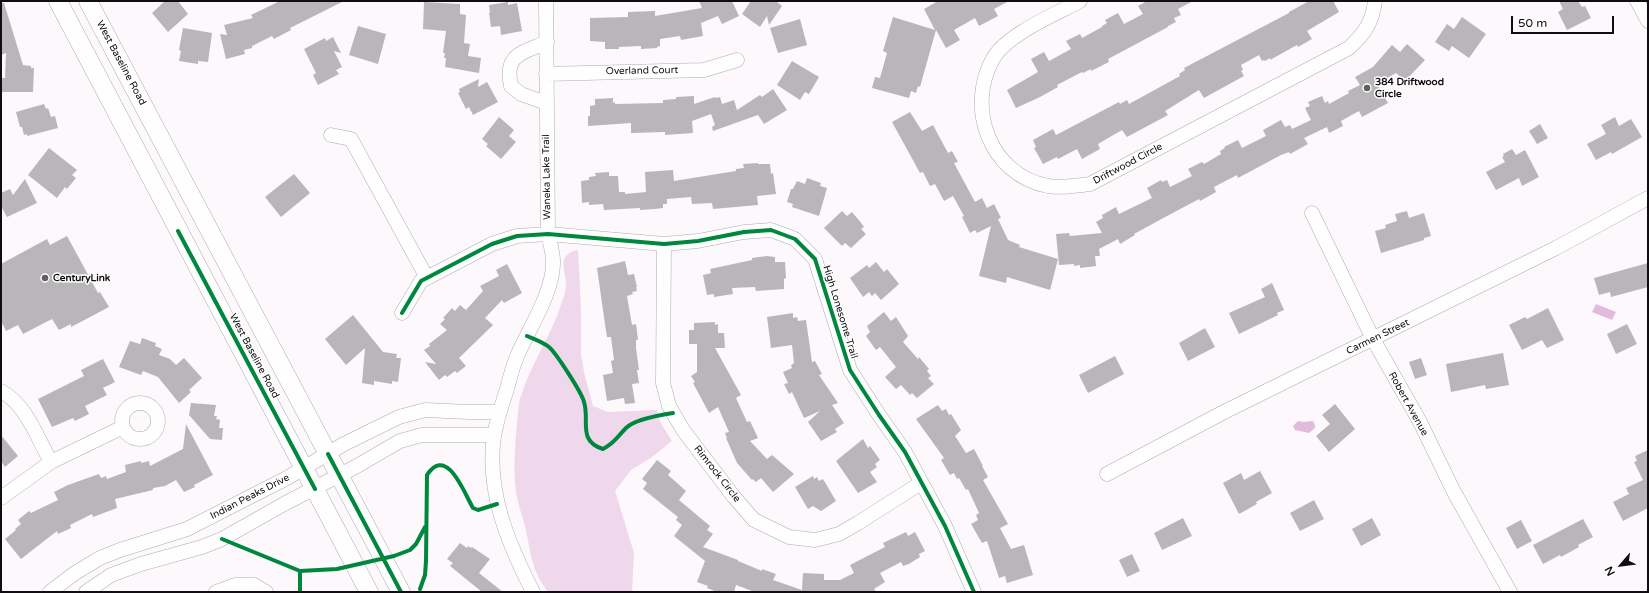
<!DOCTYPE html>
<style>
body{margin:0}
#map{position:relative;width:1649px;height:593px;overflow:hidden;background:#fcf8fb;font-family:"Varela Round",sans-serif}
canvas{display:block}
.frame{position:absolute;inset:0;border:2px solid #0f0d0f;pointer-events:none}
.north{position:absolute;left:1601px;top:545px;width:40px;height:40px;-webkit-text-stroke:3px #fff;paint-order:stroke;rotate:242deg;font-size:11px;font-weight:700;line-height:16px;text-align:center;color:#0f0d0f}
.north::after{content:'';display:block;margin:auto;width:14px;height:18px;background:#0f0d0f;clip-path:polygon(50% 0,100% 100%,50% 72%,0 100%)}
.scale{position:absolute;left:1511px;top:16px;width:103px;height:18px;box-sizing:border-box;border:2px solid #0f0d0f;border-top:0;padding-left:5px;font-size:12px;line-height:14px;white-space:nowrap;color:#0f0d0f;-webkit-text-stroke:3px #fff;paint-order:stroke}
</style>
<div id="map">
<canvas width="1649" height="593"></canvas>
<div class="frame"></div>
<div class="north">N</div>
<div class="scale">50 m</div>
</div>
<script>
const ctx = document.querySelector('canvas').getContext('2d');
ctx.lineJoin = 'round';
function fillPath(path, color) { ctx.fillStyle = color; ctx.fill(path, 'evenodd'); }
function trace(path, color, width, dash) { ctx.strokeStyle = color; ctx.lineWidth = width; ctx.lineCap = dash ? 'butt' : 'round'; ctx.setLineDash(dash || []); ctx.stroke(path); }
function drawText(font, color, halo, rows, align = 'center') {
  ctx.font = font + ' "Varela Round",sans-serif'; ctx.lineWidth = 3; ctx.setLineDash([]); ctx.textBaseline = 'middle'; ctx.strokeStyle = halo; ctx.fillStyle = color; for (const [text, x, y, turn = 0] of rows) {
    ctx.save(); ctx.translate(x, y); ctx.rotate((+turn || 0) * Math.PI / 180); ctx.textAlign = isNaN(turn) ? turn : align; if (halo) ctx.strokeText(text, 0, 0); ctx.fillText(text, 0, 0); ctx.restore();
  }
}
const green = new Path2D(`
 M578,250L581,308V354L584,372L593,406L608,412L657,410L660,422L672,441L652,457L631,470L615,491L634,553L632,592H548C532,571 531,555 526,530C523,517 518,505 516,492C513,469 515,446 517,423C518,415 518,406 520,399C530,364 552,335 562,302C565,295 566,288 566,281C564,266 558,254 578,250Z`);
const water = new Path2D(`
 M1596,304L1616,312L1612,320L1592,312Z
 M1298,421L1304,422L1313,421L1315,425V428L1309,433L1295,430L1293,426Z`);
const building = new Path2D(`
 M165,1H178L188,14L168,32L152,13Z
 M280,1H344L290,28L291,30L274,39L272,36L252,46V48L244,50L245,54L226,59L220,34L227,35L224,25L253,18L251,15Z
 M699,1H732L739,16L722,24L718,16L701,23L703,36L681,40L680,36L660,39V46L657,47V48L641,49V46L619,47V49H605V42L590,41V18L628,17V12L655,11V16L702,8Z
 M751,1H776L782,6L769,25L767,16L760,27L742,14Z
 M938,1H1009L994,9L998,16L979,26L975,18L954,30L960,40L946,48L936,30L920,87L918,86L916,93L911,91L909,98L872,88L875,77L880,78L887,53L883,51L893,17L935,30L924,9Z
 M1147,1H1193L1178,9L1181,15L1174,18L1176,22L1168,26V27L1108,59L1109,62L1091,71V69L1083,73L1082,72L1057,85L1058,87L1040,97L1016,108L1007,90L1038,72L1031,59L1044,52L1049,61L1071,49L1066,41L1080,34L1082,38L1102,27V26L1107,23L1105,20L1118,13L1124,24L1143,14L1138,6Z
 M1309,1H1333L1339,12L1307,31L1312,39L1298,47L1297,45L1270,60V58L1265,61L1264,60L1262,61L1259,55L1241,65L1243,70L1241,71L1244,76L1204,98L1199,90L1165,111L1168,115L1127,137L1122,130L1098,144L1100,149L1082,159L1077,149L1058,159L1057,157L1043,164L1034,148L1036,147L1033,140L1053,129L1056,135L1119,102L1120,104L1127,100L1129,104L1180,76L1179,74L1185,70L1184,68L1289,13V12Z
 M1559,1H1578L1582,7L1585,6L1591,18L1567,30L1558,12L1563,9Z
 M424,2L460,4V14L466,15L464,43L470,44L468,56L481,58L479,73L445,67L446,58H444L445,53H443L446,31L423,29Z
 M508,2V5L517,3L522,31L501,35L500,26L491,27L489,13H490L489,5Z
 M1,3H4L23,65L31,66V68H34L33,92H2V78H5L6,53L1,55Z
 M1462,17L1486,34L1469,58L1452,46L1449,51L1435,42L1447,24L1454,29Z
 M800,19L807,45L778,53L770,28Z
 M358,26L386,34L378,64L349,55Z
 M183,28L212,33L208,62L198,61V64L179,61L181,51L179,50Z
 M333,37L341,53L334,51L342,67L336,70L339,74L318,85L313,75L316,73L304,49L325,38L326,41Z
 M1407,44L1425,60L1405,81L1396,73L1377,84L1388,103L1362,117L1359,111L1341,121L1343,126L1329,133L1327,127L1304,138L1308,144L1290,154L1289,152L1281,155L1238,178L1237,175L1214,187L1216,192L1200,201L1199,199L1167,216L1134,234L1135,235L1120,244L1118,239L1099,249L1100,256H1095L1096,266L1080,268V265L1074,266V264L1059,265L1056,234L1069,233L1070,236L1102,233L1096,222L1103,218L1102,215L1116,207L1119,214L1152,198L1147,188L1161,180L1162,182L1167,180L1170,187L1192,176L1188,169L1202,162L1204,164L1221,154L1220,151L1225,148L1224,147L1238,140L1242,148L1266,136L1263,130L1281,120L1285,127L1290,125L1292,129L1311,120L1305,108L1310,106L1308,102L1322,96L1325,103L1328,101L1329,104L1349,93L1348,91L1360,85L1355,77L1373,67L1392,45L1400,52Z
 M792,61L819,77L809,94L805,92L800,100L777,85Z
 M479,79L478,87L487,82L498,102L473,115L469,107L466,109L458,93L460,92L459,89Z
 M773,89L787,110L764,124L758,115L713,131L712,127L715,125L711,114L692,121L693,133L665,135V132L631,133V123L588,126V116H590V106L595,105V99L613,98V103L615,102V104L663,103V100L676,99V97L694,96V104L715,97L716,98L720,97L722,104L734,100L737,110L760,95L762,97Z
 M44,104L46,109L48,108L51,117L55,116L58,128L27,136V134L24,135L22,127H20L16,112Z
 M910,112L922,131L933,125L948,153L952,151L958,162L954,163L975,202L982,198L987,208L994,204L1001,218L998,219L1008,240L1020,245L1019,247L1058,259L1050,290L1007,277L1006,283L979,276L991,226L977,233L975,230L970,233L962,217L964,216L953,196L944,201L935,184L930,186L923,172L920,173L892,122Z
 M499,117L514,130L509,136L516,142L501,159L486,146L488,144L482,139Z
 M1615,117L1619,126L1631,119L1642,137L1612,154L1611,152L1596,160L1587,144L1606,134L1601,125Z
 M1540,124L1548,138L1537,144L1529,131Z
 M49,148L77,170L72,175L76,178L67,189L65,187L57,198L28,175Z
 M1512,149L1516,155L1525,150L1539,177L1522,186L1519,178L1496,190L1486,172L1505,162L1502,157L1504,156L1503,154Z
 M758,163V164H770L771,174L773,173L776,194L757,196L758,205L713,209L712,203L692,204L691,197L667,199V204H663V208L655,209L640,210V208L604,210L603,204L589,205V202L582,203L581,181L589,180V177L596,176L595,173L609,172V176H618L619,192H625V194L646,192L645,172L673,170L674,181L736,171V169L744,168L743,164Z
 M294,174L310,193L281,217L265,197Z
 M807,178L821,183L820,186L827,188L819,216L792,207L793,204L787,202L791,189H793L797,181L805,184Z
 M25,179L37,203L7,217L1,206V193L10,189L13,195Z
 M842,211L847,216L852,212L862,224L864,227L861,229L866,234L851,248L845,243L842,246L824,228Z
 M1407,211L1409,218L1424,213L1431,236L1424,238V240L1381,253L1375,231L1386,228L1385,225L1397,221L1395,214Z
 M67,236L98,293L100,292L109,307L71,327V324L59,330L52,319L23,334L18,325L6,331L1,321V264L47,239L50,245Z
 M767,256L775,257V262H785L786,278L784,279V289L756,291L755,287L732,288L733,294L714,297V294L707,295L703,275L711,273L710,269L752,260V258Z
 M625,261L628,275L634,274L637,287H636L637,291L632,292L633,294L627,296L632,325L636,324L638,340H636V348L639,370H637L639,383L632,384L635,403L625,404L624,398L607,401L603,375L613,373L611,361L614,360L611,337H607L606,331L597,268Z
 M876,262L884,272L887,269L899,284L881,300L875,293L872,296L869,292L863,297L850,278L867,265L869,268Z
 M1648,263V287L1611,297L1610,292L1599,295L1594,278Z
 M507,264L522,293L504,303L502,300L485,318L493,325L459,358L466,366L457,373L455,371L447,377L445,375L439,380L425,362L436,364L424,350L430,346L429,344L447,330L440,324L445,319L443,318L452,308L455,311L460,305L466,310L483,291L480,286L499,276L496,270Z
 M1272,283L1284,310L1277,313L1278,315L1239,334L1229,313L1265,297L1261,289Z
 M1548,308L1564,340L1547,348L1542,340L1522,350L1509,325L1525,317L1527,319Z
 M884,312L891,321L896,317L908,336L903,342L918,359L919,357L929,369L927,371L931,376L928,378L934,384L917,398L912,393L910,395L901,385L896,389L885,377L896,367L880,347L876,350L866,336L870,332L867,326Z
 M793,313V318L797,317L798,321L806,320L812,362L815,361L822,374L819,375L838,403L832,405L844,423L835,429L837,432L821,441L808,422L820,411L804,418L792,392L789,394L784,384L788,383L783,372L792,368L791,365L794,363L792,345L771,348L767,317Z
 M353,315L383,352L397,354L396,358H401L398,382L392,381V384L374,381V385L362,383L365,348L346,365L325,339Z
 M715,322V325L718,324V333H724L725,348H715L741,395L736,398L747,422L750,421L758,438L750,441L767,459L772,455L794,474L773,492L761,478L756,482L753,479L752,480L737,463L726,438H727L725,433L729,432L718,407L709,413L693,383L695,382L691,376L697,372V344H689V330H694V323Z
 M1627,324L1637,344L1616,354L1607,334Z
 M1205,328L1215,347L1188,361L1179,343Z
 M142,338L156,343L155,346L162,349L159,355L170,359L176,365L184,358L202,378L189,390L191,392L179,403L158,377L143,371L141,375L119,367L130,341L140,344Z
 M1503,353L1509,385L1486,389L1485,385L1451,392L1446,364Z
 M1115,356L1124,374L1088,393L1079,375Z
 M1421,358L1427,375L1415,379L1409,362Z
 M103,359L115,382L103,388L107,395L85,406L89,414L75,421L73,418L52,427L38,399L84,376L81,370Z
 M191,403L216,405L214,416H217L216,419L220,420L219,428H223L222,440L210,439L189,415Z
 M1335,404L1355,429L1329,452L1316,436L1330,424L1322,415Z
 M938,405L942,411L946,409L949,415L951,414L961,430L955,436L966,453L974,449L983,466H982L988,477L983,480L1008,524L1000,528L1011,549L1024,545L1033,575L1007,583L1005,576L999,578L987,541L982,543L971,524L978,520L976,515L979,513L968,489L966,490L959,478L957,479L954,473L950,475L941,460L944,458L916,419Z
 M186,424L213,475L194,485L195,487L184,492L176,480L165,486L153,488V490L115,499L117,508L93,517L92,514L70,525L71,528L58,534L57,531L21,559L5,539L16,530L15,529L21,524L18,520L29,511L31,513L58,500L54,492L68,485L99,474L101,478L106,476L107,479L126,472L125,465L141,461V463L149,461L150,466L183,449Z
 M1,435L18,456L5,467L1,461Z
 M863,439L868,448L870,446L880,460L875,464L877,467L870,472L877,482L858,493L836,461Z
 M1648,450V508L1623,521L1613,502L1629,494L1626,488L1643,480L1634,462L1637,461L1635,456Z
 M657,460L671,471L668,475L686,491L679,500L710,526L707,530L713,534L703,547L738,560V561L762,571V569L776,574L773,580L802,590L803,573L824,574V580H840L854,573L850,565L885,547L883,543L906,532L908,536L915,532L925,551L919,554L920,557L909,564L903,566L901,562L880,573L885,582L874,589L876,592H755L736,585L734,592H717L707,588L708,586L697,582L705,561L674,536L682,525L676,520L678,517L643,489L647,483L642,479Z
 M1260,471L1272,493L1256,502L1257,504L1239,514L1223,483L1241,473L1244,480Z
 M813,476L814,479L817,477L819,481L823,479L836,501L821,511L813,506L808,509L795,487Z
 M1314,500L1324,519L1300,531L1290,513Z
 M1183,518L1192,536L1162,550L1154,533Z
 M1372,518L1381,535L1361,546L1352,529Z
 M1583,519L1593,537L1578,545L1579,547L1561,557L1560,555L1543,564L1533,545Z
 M1521,520L1532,541L1517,549L1506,528Z
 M460,543L467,548L468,546L471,548L472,547L490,559L479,573L503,592H482L450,566L453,563L447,559Z
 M1132,554L1140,571L1127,577L1119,560Z`);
const minor = new Path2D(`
 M1080,1C1056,14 1008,34 994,57C965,106 989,175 1048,186C1063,188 1076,186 1090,184L1349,48C1365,33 1372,23 1375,1
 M1637,1L1648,21
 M546,74L704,70L737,60
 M546,103L521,94L511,86C504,54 522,53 547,42
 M331,135L351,139L427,278
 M1312,213L1373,339L1420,422L1454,492L1510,592
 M664,244L663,383L669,406L683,430L734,497L754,520L789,537L815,540L839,534L858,523L921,483
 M402,313L421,281L492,244L517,236L548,234L664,244L698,241L744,232L771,230L795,239L815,259L850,370L879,415L905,452L945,526L974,592
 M1,391C27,405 37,438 51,462
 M122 421a18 18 0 1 1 36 0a18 18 0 1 1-36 0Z
 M1107,474L1224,412L1556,248L1648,198
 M1,498L51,462L123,427
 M50,592L75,573L100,558L120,550L187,529L287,478L344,444L399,417L425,410L469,412H499
 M86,592L111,575L141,564L202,547L222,539L284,504L357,466L400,441L422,435H494
 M216,592L235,585H254L266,592
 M533,592C508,543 486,491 494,436C497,420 502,404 507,389C510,377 513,365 518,354C530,327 554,291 553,261C553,252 550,243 548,234L546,1`);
const major = new Path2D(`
 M58,1L369,592
 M88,1L401,592`);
const cycleway = new Path2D(`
 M178,231L315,489
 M402,313L421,281L492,244L517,236L548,234L664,244L698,241L744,232L771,230L795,239L815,259L850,370L879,415L905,452L945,526L974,592
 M527,336C534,339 543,342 549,347C556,353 582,393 584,402C590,420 577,441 603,449C616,442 616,438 626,428C635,419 660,415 673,413
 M328,454L401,592
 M222,539L300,571V592
 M300,571L337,569L394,556L410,550L416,544L425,527
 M420,589L425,575L426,561L427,475C447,444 465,495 473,508L478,510L497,504`);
const markers = [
 [1367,88,4,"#625f62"],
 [45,278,4,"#625f62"]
];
const streetNames = [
 ["West Baseline Road",121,63,62],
 ["Overland Court",642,71,-1],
 ["Driftwood Circle",1128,164,-28],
 ["Waneka Lake Trail",547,177,-91],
 ["High Lonesome Trail",840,312,73],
 ["Carmen Street",1378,337,-26],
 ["West Baseline Road",254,356,62],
 ["Robert Avenue",1408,404,61],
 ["Rimrock Circle",717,474,52],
 ["Indian Peaks Drive",250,497,-27]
];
const poiNames = [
 ["384 Driftwood",1375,82],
 ["Circle",1375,94],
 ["CenturyLink",53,278]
];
fillPath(green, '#efd8eb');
fillPath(water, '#e1bbdc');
fillPath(building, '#b8b6b8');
trace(minor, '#aeacae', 15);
trace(major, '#aeacae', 19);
trace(minor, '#fffefe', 14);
trace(major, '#fffefe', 18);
trace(cycleway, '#00873e', 4);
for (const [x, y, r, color] of markers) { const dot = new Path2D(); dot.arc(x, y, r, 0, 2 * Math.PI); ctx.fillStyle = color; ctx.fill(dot); trace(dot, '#fff', 1.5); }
drawText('10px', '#0f0d0f', '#fff', streetNames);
drawText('bold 10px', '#0f0d0f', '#fff', poiNames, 'left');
</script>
